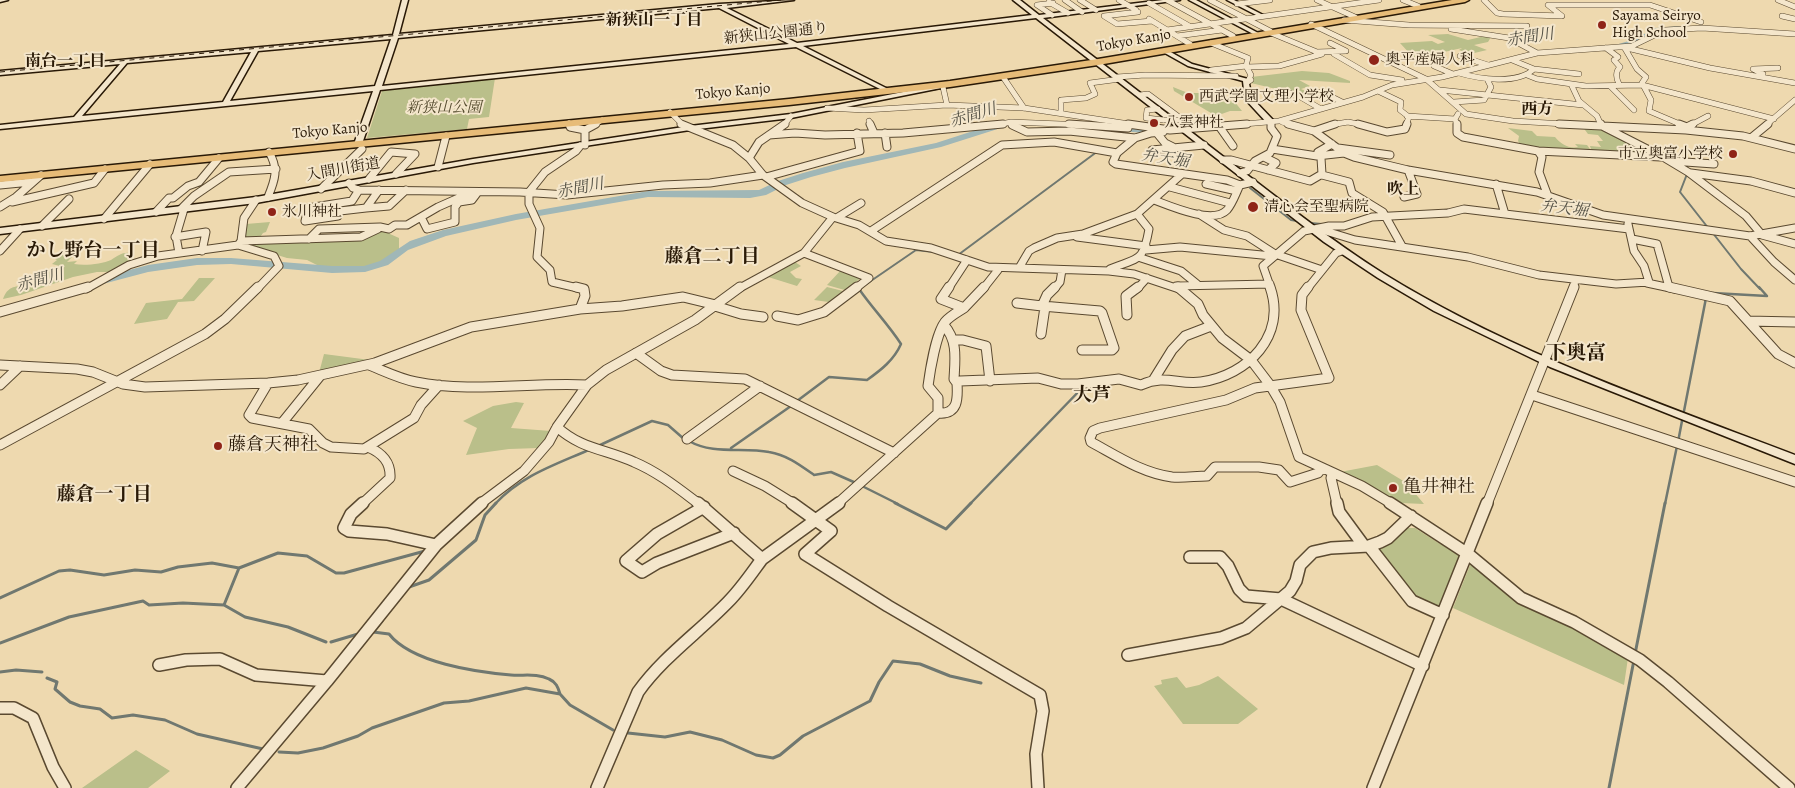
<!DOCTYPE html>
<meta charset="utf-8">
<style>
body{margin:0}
canvas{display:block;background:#eed9af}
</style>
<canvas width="1795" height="788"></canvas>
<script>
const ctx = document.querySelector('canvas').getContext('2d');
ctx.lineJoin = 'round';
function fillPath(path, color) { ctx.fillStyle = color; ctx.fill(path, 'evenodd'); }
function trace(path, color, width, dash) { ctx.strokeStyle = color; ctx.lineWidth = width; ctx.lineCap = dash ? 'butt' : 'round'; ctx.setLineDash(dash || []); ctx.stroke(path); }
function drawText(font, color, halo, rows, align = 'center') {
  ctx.font = font + ' Alegreya,"Noto Serif JP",serif'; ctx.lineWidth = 4; ctx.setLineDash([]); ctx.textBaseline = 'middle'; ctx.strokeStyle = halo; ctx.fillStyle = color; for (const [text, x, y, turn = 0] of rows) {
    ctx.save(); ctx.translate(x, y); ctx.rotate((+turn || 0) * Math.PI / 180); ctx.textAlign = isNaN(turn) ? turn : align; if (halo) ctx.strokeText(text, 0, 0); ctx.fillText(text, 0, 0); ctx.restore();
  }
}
const green = new Path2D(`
 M1448,34L1468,40L1485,36L1491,37L1488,42L1474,45L1487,50L1470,54L1459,50L1462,48L1444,52L1430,59H1411L1409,57L1411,55L1400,43L1432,41L1438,44L1445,42L1428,35Z
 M1302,71L1329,73L1350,81V83L1299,80L1310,86L1301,89L1310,93L1301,95L1251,83V77Z
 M495,78L489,117L469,119L467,129L367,138L382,91Z
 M1173,87L1188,93H1220L1226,101H1234L1242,111H1230L1216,116L1174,91Z
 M1582,126H1598L1658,156L1592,152L1590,146L1601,147L1597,141H1603L1598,135L1588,134Z
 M1508,128L1532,131L1537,136L1555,137C1561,144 1569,149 1578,147L1575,144L1587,145L1590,149L1589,152L1521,146L1518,141L1519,136Z
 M270,222L266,232L263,233L258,240L245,238L246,224Z
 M385,228L391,231L390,234L399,238V250L377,265L359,269L321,267L307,260L287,258L245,245L253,242L338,240Z
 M69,252L73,255L79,253V256L72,257L67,262L77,261L74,264C85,266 102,264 111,260C118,256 122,252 130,253L129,260L145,257L109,272H97L73,277L21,295L3,299C8,286 14,287 25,285C29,285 36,282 41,281L46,272L60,266L52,264L57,260L55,259L59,255Z
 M795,262L801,266L790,272L796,278L802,279L797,286L765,276Z
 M842,269L862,277L850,287L848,291L827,285Z
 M199,278H215L194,301L178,302L167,319L134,324L146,303L182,299Z
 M827,287L847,292L836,303L814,300Z
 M324,354L370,360L319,373Z
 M516,402L524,403L511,428L551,431L539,448L509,449L466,455L477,428L463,421L493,406Z
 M1377,465L1415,488L1414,492L1424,504L1401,503L1340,472Z
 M1407,526L1409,528H1415L1440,544L1444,541L1460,555L1438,611L1414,602L1373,546Z
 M1470,565C1485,571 1495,586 1510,594C1549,617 1590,634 1628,658L1624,685L1453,608Z
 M1218,676L1258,709L1238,724H1183L1154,686L1162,684L1161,680L1177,677L1186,688L1199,685Z
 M136,750L170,771L148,788H82Z`);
const streamFar2 = new Path2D(`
 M1117,163L1121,152
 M1687,174L1680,192L1709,229
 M1250,188L1291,220L1297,221
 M1310,223L1322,224
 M1712,232L1741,269L1760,289
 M958,255L1098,151
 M865,285L916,250L934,252`);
const streamFar1 = new Path2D(`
 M1713,293L1767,296L1759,287
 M797,401L829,377L867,380C881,370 894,360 901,344C888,324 873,309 859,289L861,288
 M1684,411L1706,298
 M689,441C713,455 743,447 769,452C787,455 800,465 814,475L831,472L856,483
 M1678,442L1682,421
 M598,446L652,421L668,425L684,439
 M731,448L791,406
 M864,487L898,504
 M495,504C522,475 555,465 591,449
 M970,504L1084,386
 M1665,504L1677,446`);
const stream = new Path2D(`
 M895,503L946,529L971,503
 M409,587L429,580L476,540L485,515L496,503
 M0,598L59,571L70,570L104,575L135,570L161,572L178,567L212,563L239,568L278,553L307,556L336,573H344L425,551
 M224,605L239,568
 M375,630L382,621
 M373,632L389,634C412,663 476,672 511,675C524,676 537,673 549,679C556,682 558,687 560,694
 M331,642L358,634
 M0,643L69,617L143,601L149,605L183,603L224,605L245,617L288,627L326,642
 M1635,654L1665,503
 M0,672L16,670L42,672
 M47,678L57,682L55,689L70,702L80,706L100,709L112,718L133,715L165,720L197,734L263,749
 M628,733L665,737L690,732L722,740L756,755L773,758L780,755L803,736L870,701L879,682L893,661L920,664L950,676L981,683
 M279,752L298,753L323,748L358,736L372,728L444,703L469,701L526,688L560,694L570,705L613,730
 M1609,788L1634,660`);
const river = new Path2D(`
 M1680,26H1683V30L1660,32L1641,43L1613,49L1609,47L1635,39L1655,28Z
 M1004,121L1009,124L1007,126L941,147L845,168L811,177L786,185L766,195L750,198L648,197L516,220L446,236L408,250L388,265L365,272L332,273L231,264L197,265L148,272L99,285L93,281L95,279L148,265L197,258H231L332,266H364L380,261L410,241L443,230L516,214L648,191L759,190L778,181L803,173L843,162L936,143Z
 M1113,125L1166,129L1171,132L1166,135L1110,130L1108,128Z`);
const streetFar3 = new Path2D(`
 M1065,0L1082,12
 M1080,0L1096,10
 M1119,0L1136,10
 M1167,0L1233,36
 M1210,0L1270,31
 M1317,0L1355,17
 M1403,0L1418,6
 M1484,0L1497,13L1503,14L1562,16L1548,5H1650L1701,22
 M1778,0L1795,7
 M1049,2L1068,13
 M1149,3L1191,27
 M1237,4L1270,0
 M1138,12L1104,16L1117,24L1152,21
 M1052,15L1037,5L1053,3
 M1782,16L1795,19
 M1149,19L1190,44
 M1344,20L1409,25L1527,26
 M1311,24L1426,79L1466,114L1513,121L1582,125
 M1451,29L1509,38L1537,53
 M1167,30L1379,0
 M1271,33L1317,52L1346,51L1330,43
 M1177,36L1222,30
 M1211,43L1248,58L1246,66L1251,75L1249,79L1251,80L1248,82
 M1624,47L1637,69L1646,77L1642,83L1651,100L1649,111L1682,125
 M1606,48L1618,57L1614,60L1620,67C1615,72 1616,78 1619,84
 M1627,48L1710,68L1795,83
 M1334,54L1370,75L1402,80
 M1460,56L1488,65
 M1434,66L1453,74
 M1247,67L1279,66L1322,54
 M1534,69L1579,74
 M1211,70L1246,66
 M1459,73C1479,79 1517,85 1534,69L1512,60
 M1763,74L1753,69L1778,68
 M1527,75L1537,79L1586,86L1642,85L1774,119
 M1003,77L1024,108
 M1117,77L1145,75L1236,76
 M1571,84L1579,101L1597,116L1601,125
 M1610,86L1634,110
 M943,87L947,105
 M1440,90L1583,105
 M1378,91L1401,102L1400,110L1409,117L1406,125
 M1286,92L1297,95L1321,109
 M1140,95L1148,94L1183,120H1179
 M1300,96L1322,92L1342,102
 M1454,102L1484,100L1491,87L1488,81
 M827,108L864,110L947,105L1024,108L1136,125
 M1158,109L1147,110L1146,118L1164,120
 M670,112L683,125
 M1061,113V100L1086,98L1095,94L1090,83L1120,79
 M1407,116L1455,119L1458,114
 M1455,119L1457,125
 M869,121L871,125
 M1271,122V125
 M1282,122L1292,125
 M569,123V125
 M594,125L602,120
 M784,125L791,116
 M997,125L1011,122L1086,125
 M1232,125L1279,121L1363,97L1392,85L1442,77L1537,53L1632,46L1665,30L1702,28L1795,34
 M1330,125L1348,122L1363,125
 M1691,125L1708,116
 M1766,125L1795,100`);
const streetFar2 = new Path2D(`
 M569,124L570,127L585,130V145
 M681,124L733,145L749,158L763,175L802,203L833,217L804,253L738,289
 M870,124L874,133
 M1069,124L1128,128
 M1128,124L1170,130L1247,124
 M1288,124L1314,131L1344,153L1354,157L1408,170L1537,192L1603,215L1750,236L1795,228
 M1358,124L1387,132L1405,129L1407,124
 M1457,124V133L1463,137L1538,151L1542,157L1539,172L1548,196
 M1559,124L1602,126L1663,157L1688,172L1746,216L1762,235L1795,244
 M1601,124L1602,126L1686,130L1743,136L1795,149
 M1679,124L1687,127L1684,129
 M1012,125L1027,132L1069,131L1135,138L1151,133L1163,132
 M1687,127L1693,124
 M1221,129L1233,146
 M585,130L596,124
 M1314,131L1335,124
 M1156,132L1165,143L1173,147
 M885,133L887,147
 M769,135L795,133L825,135L903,133L1003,124
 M1751,138L1768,124
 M580,146L576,151L545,172L529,192V204L540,228L537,257L550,270L552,282L582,289
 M1338,148L1390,155
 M1272,149L1317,156L1344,153
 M1538,151L1661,157
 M1117,153L1135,138
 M1153,153L1152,150L1204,145
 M1264,157L1276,163L1268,170
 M749,158L759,142L785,124
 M1223,160H1231L1310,181L1322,174L1321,158L1318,152L1332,144
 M1671,161L1714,164
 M438,167L446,136
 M1240,173L1247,171L1255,161L1270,153L1277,136L1271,128V124
 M1691,173L1751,181L1795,193
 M1322,175L1349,182L1352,193L1383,212L1402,246
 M766,177L860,151L857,133
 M369,179L391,152L415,154L396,174
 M349,183L353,188L359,190L520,192L567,195L663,185L710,183L763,175
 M1206,184L1237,191
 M1496,184L1505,214
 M0,185L31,182
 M1170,187L1230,203
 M321,189L362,149
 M359,190L352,201L308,208L305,221L338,216L340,211L366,208
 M379,190L366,208L389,206L406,190
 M268,197C275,180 279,169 269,152
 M1404,197L1417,194L1408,170
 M1154,200C1170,206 1213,225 1227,210C1233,203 1236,193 1240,185L1253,182
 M12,202L94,183L105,169
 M0,207L16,197L41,175
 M181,209L194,196L229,172L276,169
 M156,212L169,198H173L188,186L199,182L219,158
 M1199,214L1224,230L1247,236L1275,254L1322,270
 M421,217L427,229L455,222V207L459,202L472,200L478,192
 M833,217L859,225L886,241L931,248L988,267L1109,271L1134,274L1179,289
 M838,217L861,203
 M104,219L150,164
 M42,226L69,199
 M1319,229L1355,240L1468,257L1539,275L1616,284L1649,282L1644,266L1634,251L1628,224
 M871,231L1002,145L1054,142L1117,153L1113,162L1116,164L1227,180L1240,185
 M1750,236L1774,262L1795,280
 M175,237L206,232L202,251
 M1077,237L1146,246
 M309,239L319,229L380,227L389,229L395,225H407L438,207L472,192
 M1632,239L1657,244L1669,287
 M241,241L361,237L378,229
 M238,245L241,241L244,218L256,200
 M1146,250L1180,247L1272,256
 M0,251L20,229
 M179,253L176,236L184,209
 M804,253L869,278L855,289
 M1141,258L1181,271L1197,284
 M1019,268L1029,251L1034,248L1057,238L1083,234L1137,214L1181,175
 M1110,269C1139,257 1143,263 1149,229L1137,214
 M1647,283L1675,289
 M1176,286L1270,284
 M86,289L129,265L158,256L238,245L274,256L279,266L257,289
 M948,289L967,260
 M983,289L998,270L997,268
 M1054,289L1060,282L1062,270
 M1137,289L1147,278
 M1271,289L1263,266L1304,231L1329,226H1344L1372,217L1448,213L1464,209L1629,229
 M1307,289L1336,253L1342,251
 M1573,289L1575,280`);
const streetFar1 = new Path2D(`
 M576,287L584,289L585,296L580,309
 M1055,287L1047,295L1042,306L1100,311L1102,313L1114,348L1112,350H1082
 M1178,287L1198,304L1203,315L1222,338L1251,360L1270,385L1280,402L1299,457L1362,486L1392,504
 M1308,287L1302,295L1301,310L1329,378L1255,388L1226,400L1100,428L1093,431L1090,438L1091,442C1117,456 1142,473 1172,477C1183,478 1196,476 1207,476L1215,467H1259L1279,470L1290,482L1318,473L1321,469
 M1669,287L1730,301L1778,354L1795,363
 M1017,303L1042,306
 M715,306L741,314L763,317
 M964,308L984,287
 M0,312L88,287
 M1127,315L1126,296L1138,287
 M777,316L798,320L824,312L857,287
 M1748,321L1795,322
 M944,325C958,341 955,359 954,379L957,383
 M1041,334L1045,307
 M955,340H963L986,346L990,381
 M636,353L661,371L672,375L745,379L894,453
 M0,365L77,369L93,372L123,384L145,387L268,383L298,380L375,363L471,327L580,309L622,306L683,297L716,305
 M369,365C384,371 400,379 416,382C470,393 531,382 587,385
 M1154,379L1172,350L1185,336L1211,326
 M268,383L249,415L252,418L309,429L323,443L331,447L364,449L414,418L421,405L439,385
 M0,385L20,366
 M1532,395L1795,482
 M938,413C958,415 958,399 957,383L960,381L1038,378L1061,384H1078L1119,379L1141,385C1165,374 1178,385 1201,382C1248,375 1287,336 1270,287
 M282,423L320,376
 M557,427C581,449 605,449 634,462C658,472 679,489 699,504
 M687,439L760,386
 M0,445L205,334L225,319L258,287
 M733,471L765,486L794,504
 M1332,474L1331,478L1337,504
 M362,504L390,478C391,462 382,453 368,447
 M480,504L524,471L549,442L557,427L587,385L606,370L695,320L740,287
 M837,504L938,413V398L928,386C930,371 936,334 945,322C950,316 958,312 964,308L941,299L949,287
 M1487,504L1574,287`);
const street = new Path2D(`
 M363,503L351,514L344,528L349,531L387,534L436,545
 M792,503L831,531L805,554L888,606L1040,695L1043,711L1036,754L1038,788
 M1337,503L1339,512L1364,546
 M1390,503L1468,554L1521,598L1574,622L1640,660L1668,682L1789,788
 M704,507L657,534L626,561L642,572L657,563L734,533
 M1369,546L1412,601L1443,615
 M1190,557H1220L1228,566L1239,589L1246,596L1281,599L1423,666
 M762,559L839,503
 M1128,655L1221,638L1246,628L1290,591L1296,581L1300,565L1313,552L1331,548L1369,546L1380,542L1388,538L1411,516
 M159,665L186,660L220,659L256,675L327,681
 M0,708H14L33,718L53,767L65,788
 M237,788L327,681L436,545L482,503
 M597,788L638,692C663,657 698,633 728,602C741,589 751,574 762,559L698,503
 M1373,788L1487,503`);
const secondary = new Path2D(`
 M0,0H8L0,2Z
 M402,0H408L399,34L719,4L794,0L727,8L797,43L1032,15L1013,0H1020L1039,15L1163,0H1180L1043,18C1108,68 1173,118 1238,168C1286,204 1333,242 1384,274C1512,353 1656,402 1795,455V464L1550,367L1434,311L1378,278L1324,242L1036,18L803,46L888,89L889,90L886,92L796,47L380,90L362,144L358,146L354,144L373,91L0,129V125L74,117L120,64L0,75V71L393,35ZM719,8L789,44L382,86L398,38ZM391,39L375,86L230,101L258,51ZM251,52L223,102L82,116L127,63Z
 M1189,0H1196L1262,35L1257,36Z
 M1227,0H1234L1265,16L1260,17Z
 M1163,50H1167L1192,64L1248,79L1252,98L1275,122L1268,124L1245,99L1243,81L1188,66L1163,52Z
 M949,83L952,85L951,86L791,118L690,130L473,163L256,203L0,234V228L256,197L473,159L690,126L791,114Z`);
const highway = new Path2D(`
 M1452,0H1469L1465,2L1098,65L950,87L789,105L0,182V176L789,99L950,81L1098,59Z`);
const rail = new Path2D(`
 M0,72L781,0`);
const streetBridge = new Path2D(`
 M1164,120H1179`);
const markers = [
 [1602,25,5,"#8f2418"],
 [1374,60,6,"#8f2418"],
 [1189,97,5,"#8f2418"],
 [1154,123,5,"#8f2418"],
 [1733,154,5,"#8f2418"],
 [1253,207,6,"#8f2418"],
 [272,212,5,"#8f2418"],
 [218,446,5,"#8f2418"],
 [1393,488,5,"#8f2418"]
];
const farPoinames = [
 ["Sayama Seiryo",1612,16],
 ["High School",1612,33],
 ["奥平産婦人科",1385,60],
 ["西武学園文理小学校",1199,97],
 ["八雲神社",1164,123],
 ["市立奥富小学校",1723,154,"right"],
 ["清心会至聖病院",1264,207],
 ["氷川神社",282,212]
];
const farStreetnames = [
 ["新狭山公園通り",776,34,-6],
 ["Tokyo Kanjo",1134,41,-10],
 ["Tokyo Kanjo",733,92,-5],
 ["Tokyo Kanjo",330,131,-5],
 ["入間川街道",343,170,-10]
];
const farParknames = [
 ["新狭山公園",444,108]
];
const farNeighbourhoodnames = [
 ["新狭山一丁目",654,21],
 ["南台一丁目",65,62],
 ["西方",1537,110],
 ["吹上",1403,190]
];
const farWaternames = [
 ["赤間川",1530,38,-9],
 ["赤間川",973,116,-17],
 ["弁天堀",1165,159,9],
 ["赤間川",580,189,-11],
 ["弁天堀",1564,209,7],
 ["赤間川",40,281,-15]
];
const poiNames = [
 ["藤倉天神社",228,446],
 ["亀井神社",1403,488]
];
const neighbourhoodNames = [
 ["かし野台一丁目",93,251],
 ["藤倉二丁目",712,257],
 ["大芦",1092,396],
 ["藤倉一丁目",104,495]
];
const quarterNames = [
 ["下奥富",1576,354]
];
fillPath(green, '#babf8a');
trace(streamFar2, '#707870', 2);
trace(streamFar1, '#707870', 2.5);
trace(stream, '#707870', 3);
fillPath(river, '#a0b7b7');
trace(streetFar3, '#5a4930', 6);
trace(streetFar2, '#5a4930', 9);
trace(streetFar1, '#5a4930', 11);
trace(street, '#5a4930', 14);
trace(secondary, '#291906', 3);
trace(highway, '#291906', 3);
trace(streetFar3, '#f4e6cb', 5);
trace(streetFar2, '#f4e6cb', 7);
trace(streetFar1, '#f4e6cb', 9);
trace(street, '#f4e6cb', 11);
fillPath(secondary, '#f4e6cb');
fillPath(highway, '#e7bc78');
trace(rail, '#291906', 1, [5, 5]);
trace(streetBridge, '#5a4930', 6, []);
trace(streetBridge, '#f4e6cb', 5);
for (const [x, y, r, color] of markers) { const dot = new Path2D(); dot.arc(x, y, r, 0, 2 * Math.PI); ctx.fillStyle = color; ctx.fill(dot); trace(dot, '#f4e6cb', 2); }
drawText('15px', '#291906', '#f4e6cb', farPoinames, 'left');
drawText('15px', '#291906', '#f4e6cb', farStreetnames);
drawText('italic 15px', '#544b2e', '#f4e6cb', farParknames);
drawText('bold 16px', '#291906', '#f4e6cb', farNeighbourhoodnames);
drawText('italic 16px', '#535044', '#f4e6cb', farWaternames);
drawText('18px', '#291906', '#f4e6cb', poiNames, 'left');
drawText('bold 19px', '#291906', '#f4e6cb', neighbourhoodNames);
drawText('bold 20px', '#291906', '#f4e6cb', quarterNames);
</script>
